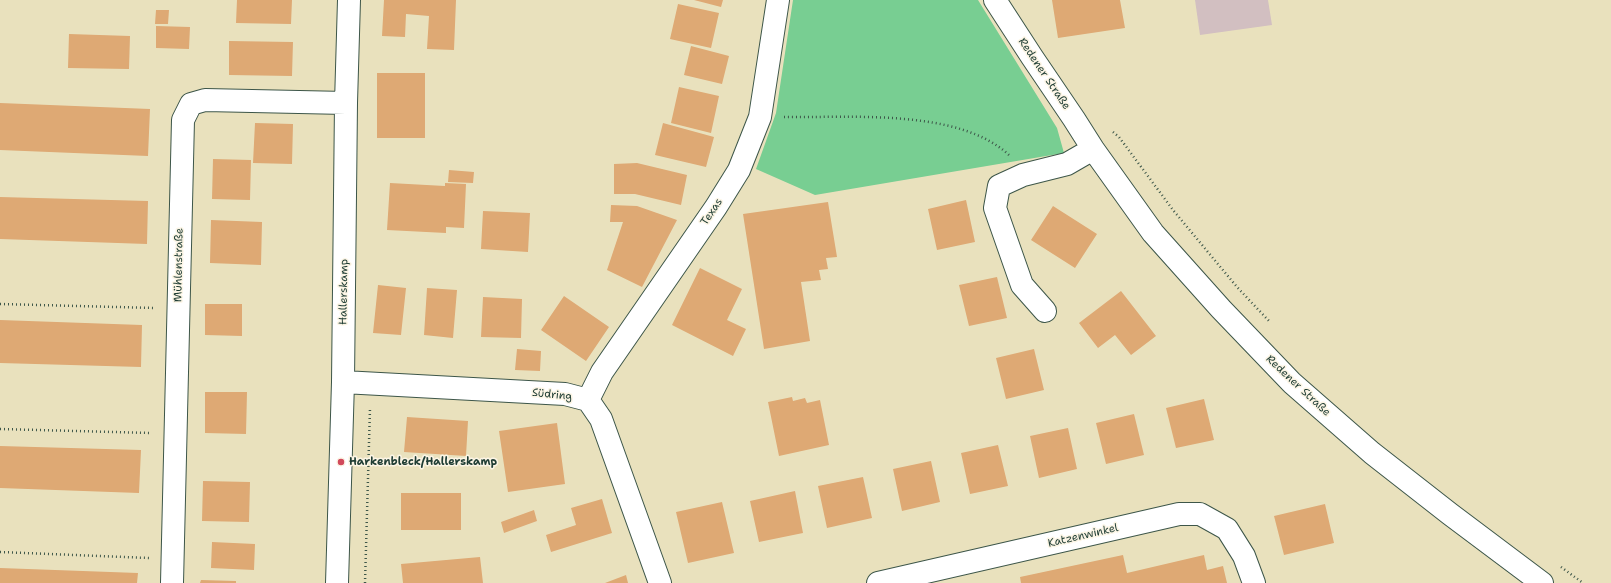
<!DOCTYPE html>
<meta charset="utf-8">
<style>
body{margin:0}
canvas{display:block;background:#e9e1bd}
</style>
<canvas width="1611" height="583"></canvas>
<script>
const ctx = document.querySelector('canvas').getContext('2d');
ctx.lineJoin = 'round';
function fillPath(path, color) { ctx.fillStyle = color; ctx.fill(path, 'evenodd'); }
function trace(path, color, width, dash) { ctx.strokeStyle = color; ctx.lineWidth = width; ctx.lineCap = dash ? 'butt' : 'round'; ctx.setLineDash(dash || []); ctx.stroke(path); }
function drawText(font, color, halo, rows, align = 'center') {
  ctx.font = font + ' "Shantell Sans",sans-serif'; ctx.lineWidth = 3; ctx.setLineDash([]); ctx.textBaseline = 'middle'; ctx.strokeStyle = halo; ctx.fillStyle = color; for (const [text, x, y, turn = 0] of rows) {
    ctx.save(); ctx.translate(x, y); ctx.rotate((+turn || 0) * Math.PI / 180); ctx.textAlign = isNaN(turn) ? turn : align; if (halo) ctx.strokeText(text, 0, 0); ctx.fillText(text, 0, 0); ctx.restore();
  }
}
const industrial = new Path2D(`
 M1195,0H1268L1272,25L1200,35Z`);
const green = new Path2D(`
 M793,0H978L1057,128L1064,153L815,195L756,169L776,113Z`);
const building = new Path2D(`
 M237,0H292L291,24L236,23Z
 M384,0H456L454,50L427,49L429,16L406,14L405,37L382,36Z
 M694,0H723L721,7Z
 M1052,0H1120L1125,28L1058,38Z
 M678,4L719,13L711,48L670,39Z
 M156,10H169L168,24H155Z
 M156,26L190,27L189,49L156,48Z
 M69,34L130,36L129,69L68,68Z
 M229,41L293,42L292,76L229,75Z
 M691,46L729,56L722,84L684,75Z
 M377,73H425V138H377Z
 M679,87L719,96L711,133L671,123Z
 M0,103L150,109L148,156L0,150Z
 M255,123L293,124L292,164L253,163Z
 M663,123L714,137L706,167L655,155Z
 M213,159L251,160L250,200L212,199Z
 M637,163L687,175L681,205L635,194H614V164Z
 M449,170L474,172L473,183L448,182Z
 M390,183L445,186V183L466,184L464,228L446,227V233L387,230Z
 M0,197L148,201L147,244L0,239Z
 M966,200L975,242L937,250L928,209Z
 M828,202L837,257L826,258L828,269L819,270L821,280L801,282L810,341L764,349L743,214Z
 M611,205L637,206L677,220L642,287L607,270L623,222H610Z
 M1053,206L1097,234L1075,268L1031,240Z
 M483,211L530,213L528,252L481,249Z
 M211,220L262,222L261,265L210,263Z
 M700,268L742,289L727,320L746,329L733,356L672,325Z
 M997,277L1007,318L969,326L959,285Z
 M378,285L406,288L401,335L373,333Z
 M427,288L457,290L453,338L424,335Z
 M1121,291L1156,336L1131,355L1115,335L1098,348L1079,323Z
 M564,296L609,327L586,361L541,330Z
 M483,297L522,299L521,338L481,337Z
 M205,304H242V336L205,335Z
 M0,320L142,325L141,367L0,363Z
 M517,349L541,351L540,371L515,370Z
 M1034,349L1044,390L1006,399L996,358Z
 M205,392H247L246,434L205,433Z
 M792,397L793,401L805,398L807,403L820,400L829,445L779,456L768,402Z
 M1204,399L1214,440L1176,448L1166,408Z
 M1134,414L1144,455L1106,464L1096,423Z
 M407,417L468,421L466,456L404,452Z
 M557,423L565,484L508,492L499,431Z
 M1068,428L1077,469L1039,478L1030,436Z
 M998,445L1008,486L970,494L961,453Z
 M0,446L141,450L139,493L0,488Z
 M931,461L940,502L902,511L893,469Z
 M863,477L872,518L827,528L818,486Z
 M203,481L250,482L249,522L202,521Z
 M795,491L803,533L759,542L750,501Z
 M401,493H461V530H401Z
 M602,499L612,533L551,552L546,535L576,525L571,508Z
 M722,502L734,553L688,563L676,512Z
 M1325,504L1334,543L1284,555L1274,516Z
 M534,510L537,521L504,533L501,522Z
 M212,542L255,544L254,570L211,568Z
 M1123,555L1127,573L1204,555L1207,570L1223,566L1227,583H1021L1020,577Z
 M480,557L483,583H403L401,564Z
 M0,568L138,573L137,583H0Z
 M626,575L628,583H605Z
 M201,580L236,581V583H200Z`);
const path = new Path2D(`
 M784,117C850,118 958,108 1009,155
 M1113,132L1119,137L1173,210L1237,287L1269,321
 M0,304L155,308
 M0,429L151,433
 M0,552L149,558
 M1561,567L1583,583
 M365,583L370,408`);
const minor = new Path2D(`
 M995,0L1032,57L1074,119L1093,149L1153,233L1221,309L1292,383L1372,453L1450,514L1542,583
 M1045,311L1022,285L995,208L999,186L1023,175L1067,164L1093,149
 M343,382L565,394L588,400L601,419L660,583
 M588,400L602,372L716,207L739,170L760,117L778,0
 M172,583L183,120L191,104L205,100L346,103
 M337,583L343,382L346,103L349,0
 M878,583L1179,514H1200L1227,529L1244,556L1254,583`);
const markers = [
 [341,462,4,"#d1495b"]
];
const streetNames = [
 ["Redener Straße",1044,74,56],
 ["Texas",712,212,-56],
 ["Mühlenstraße",179,265,-89],
 ["Hallerskamp",344,292,-89],
 ["Redener Straße",1298,386,43],
 ["Südring",552,395,6],
 ["Katzenwinkel",1083,536,-13]
];
const poiNames = [
 ["Harkenbleck/Hallerskamp",349,462]
];
fillPath(industrial, '#d2bfc1');
fillPath(green, '#78ce92');
fillPath(building, '#dea974');
trace(minor, '#3d5649', 24);
trace(path, '#3d5649', 2.5, [1, 3]);
trace(minor, '#fff', 22);
for (const [x, y, r, color] of markers) { const dot = new Path2D(); dot.arc(x, y, r, 0, 2 * Math.PI); ctx.fillStyle = color; ctx.fill(dot); trace(dot, '#fcf5e5', 1.5); }
drawText('11px', '#1f3d34', '#fcf5e5', streetNames);
drawText('bold 11px', '#1f3d34', '#fcf5e5', poiNames, 'left');
</script>
